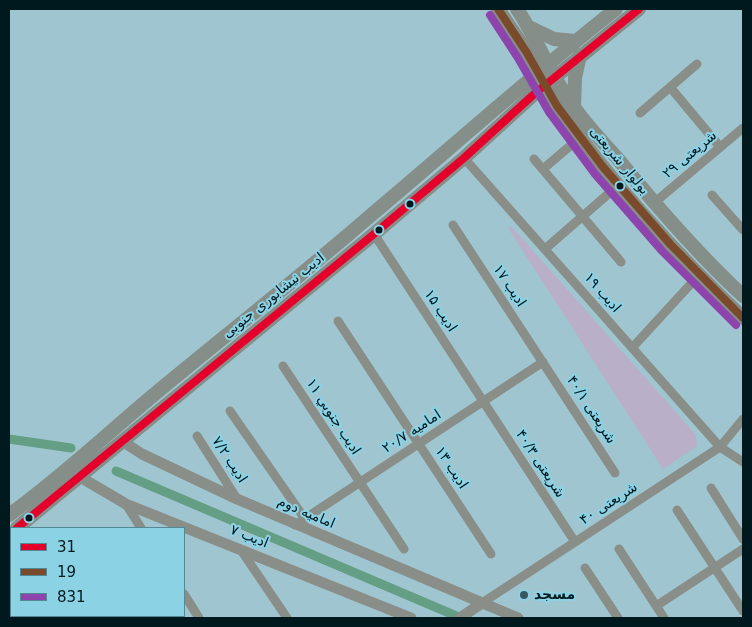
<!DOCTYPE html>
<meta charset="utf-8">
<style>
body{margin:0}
#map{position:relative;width:752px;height:627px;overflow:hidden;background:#9fc6d0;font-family:"DejaVu Sans",sans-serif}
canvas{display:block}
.frame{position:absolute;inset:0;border:10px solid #00191f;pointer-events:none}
.legend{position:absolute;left:10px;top:527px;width:175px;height:90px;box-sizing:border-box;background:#8bd2e4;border:1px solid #538895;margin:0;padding:6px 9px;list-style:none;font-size:15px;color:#00191f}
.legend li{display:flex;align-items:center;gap:10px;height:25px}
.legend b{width:25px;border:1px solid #538895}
</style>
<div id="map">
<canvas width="752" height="627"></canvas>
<div class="frame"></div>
<ul class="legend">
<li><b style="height:6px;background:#e4002b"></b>31</li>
<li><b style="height:6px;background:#7a4b2a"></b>19</li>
<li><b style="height:6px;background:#8e44ad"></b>831</li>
</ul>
</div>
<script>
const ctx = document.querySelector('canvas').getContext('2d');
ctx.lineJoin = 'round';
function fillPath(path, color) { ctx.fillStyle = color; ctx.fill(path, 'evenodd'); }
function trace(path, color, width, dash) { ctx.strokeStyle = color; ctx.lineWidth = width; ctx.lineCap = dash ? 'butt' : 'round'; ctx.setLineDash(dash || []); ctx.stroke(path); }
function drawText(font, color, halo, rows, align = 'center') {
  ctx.font = font + ' "DejaVu Sans",Vazirmatn,sans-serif'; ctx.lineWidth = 4; ctx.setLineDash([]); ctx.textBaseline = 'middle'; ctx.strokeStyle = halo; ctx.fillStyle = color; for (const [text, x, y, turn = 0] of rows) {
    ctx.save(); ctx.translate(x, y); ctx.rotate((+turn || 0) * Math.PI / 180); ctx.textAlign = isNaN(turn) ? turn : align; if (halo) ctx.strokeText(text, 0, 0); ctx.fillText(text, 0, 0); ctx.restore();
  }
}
const green = new Path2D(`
 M511,226L696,435L697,446L663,469L508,228Z`);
const canal = new Path2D(`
 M9,439L71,448
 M116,471L461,618`);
const minor = new Path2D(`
 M670,87L720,147
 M640,113L697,64
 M464,158L720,447L743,462
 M534,159L621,262
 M543,169L570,146
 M712,195L743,230
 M654,203L743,128
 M453,225L615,473
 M374,234L575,542
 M545,249L607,195
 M338,321L491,554
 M632,348L699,275
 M283,366L404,549
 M230,411L305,519
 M197,436L237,499
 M711,488L743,539
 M126,504L141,528
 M677,510L743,611
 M295,525L543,362
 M619,549L664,618
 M241,550L287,618
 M585,568L618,618
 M184,594L199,618
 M482,603L720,447L743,419
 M656,606L743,549
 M35,616L36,618
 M115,616L117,618
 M170,618L174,616`);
const tertiary = new Path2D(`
 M122,441L142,454L237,499L518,618
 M80,477L126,504L411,618
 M460,618L482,603`);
const secondary = new Path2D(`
 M498,9C508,24 518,38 527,53C539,73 548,94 562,113C615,187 677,255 743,318
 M517,9C538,40 551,77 574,107C587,126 603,142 618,159C657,207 698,254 743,296
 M529,27L554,39L575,41
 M574,108L575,78L580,55
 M9,515C63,476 111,430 162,388C231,331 302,275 370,216C452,147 532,75 616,9
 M17,528L374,234L464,158L533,95L639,9`);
const bus1 = new Path2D(`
 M17,528L374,234L464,158L533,95L639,9`);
const bus2 = new Path2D(`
 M498,9L527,53L557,106L603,167L671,245L743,318`);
const bus3 = new Path2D(`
 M490,15L518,58L549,112L595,174L663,252L736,325`);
const markers = [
 [620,186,4.5,"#00191f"],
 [410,204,4.5,"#00191f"],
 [379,230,4.5,"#00191f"],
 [29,518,4.5,"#00191f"],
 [524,595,5,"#38565d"]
];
const streetNames = [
 ["شریعتی ۲۹",690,155,-40],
 ["بولوار شریعتی",619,161,50],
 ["ادیب ۱۷",509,286,57],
 ["ادیب ۱۹",602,293,49],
 ["ادیب نیشابوری جنوبی",274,296,-39],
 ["ادیب ۱۵",440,311,57],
 ["شریعتی ۴۰/۱",591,410,57],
 ["ادیب جنوبي ١١",333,417,57],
 ["امامیه ۲۰/۷",412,432,-33],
 ["ادیب ۷/۲",229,460,57],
 ["شریعتی ۴۰/۳",540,464,57],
 ["ادیب ۱۳",451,468,57],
 ["شریعتی ۴۰",609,504,-33],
 ["امامیه دوم",306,513,23],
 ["ادیب ۷",249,537,22]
];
const poiNames = [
 ["مسجد",534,595]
];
fillPath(green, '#b9afc8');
trace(canal, '#649e84', 9);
trace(minor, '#8a8e89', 9);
trace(tertiary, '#8a8e89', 11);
trace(secondary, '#858e89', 14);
trace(bus1, '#e4002b', 8);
trace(bus2, '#7a4b2a', 8);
trace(bus3, '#8e44ad', 8);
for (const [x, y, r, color] of markers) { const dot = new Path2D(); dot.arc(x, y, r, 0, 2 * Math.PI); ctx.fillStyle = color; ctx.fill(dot); trace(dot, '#8bd2e4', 2); }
drawText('14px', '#00191f', '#8bd2e4', streetNames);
drawText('bold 14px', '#00191f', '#8bd2e4', poiNames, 'left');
</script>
